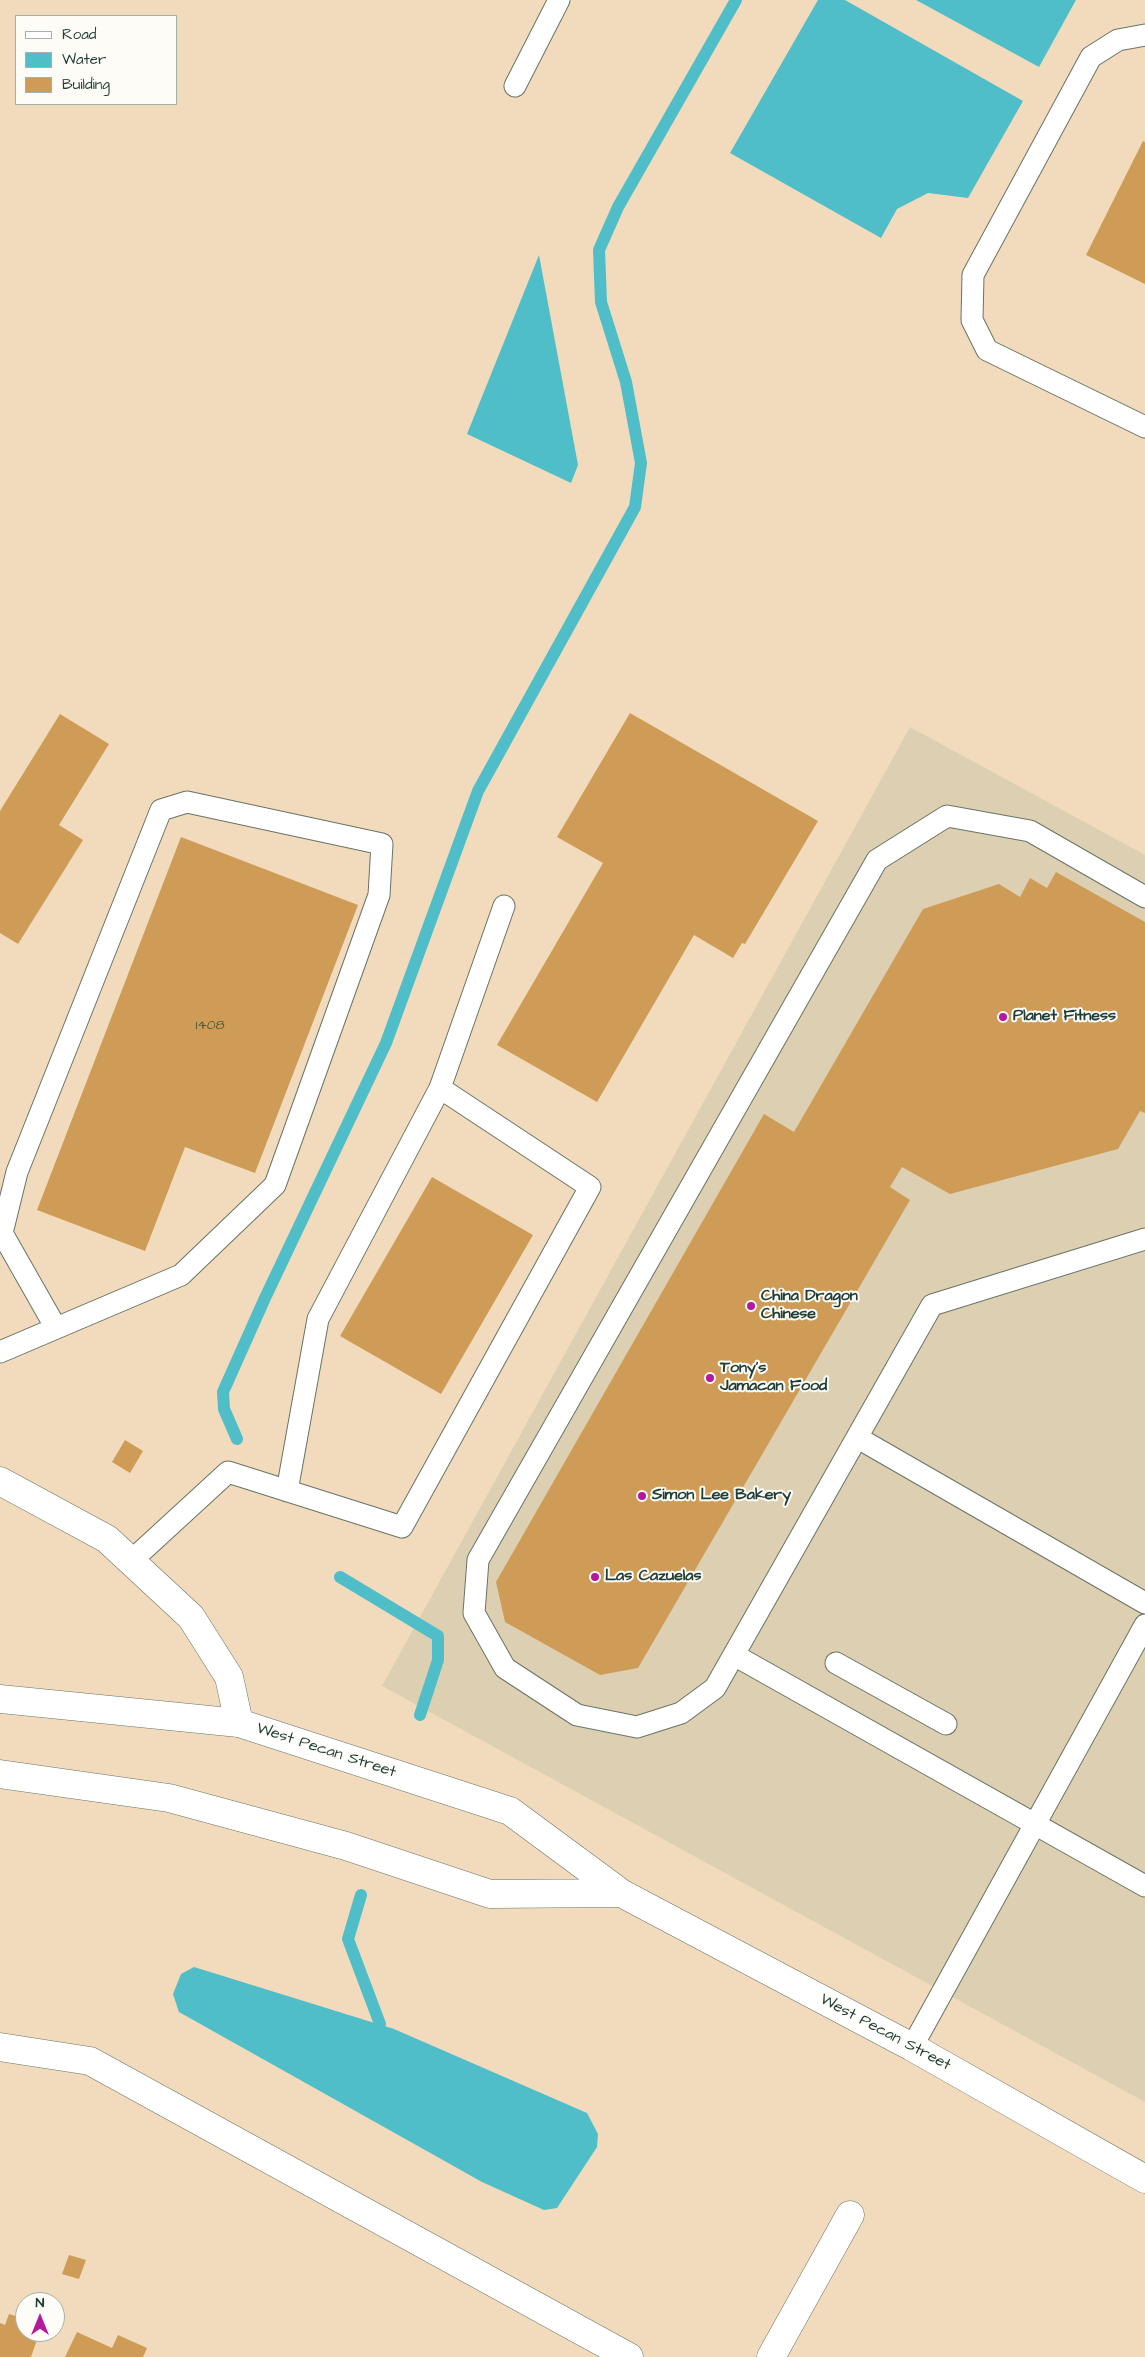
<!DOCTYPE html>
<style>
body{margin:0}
#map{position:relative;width:1145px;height:2357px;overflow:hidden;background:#f1dbbc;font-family:"Architects Daughter",sans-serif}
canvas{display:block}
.legend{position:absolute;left:15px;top:15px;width:162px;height:90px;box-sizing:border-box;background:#fdfcf7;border:1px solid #a4b0a9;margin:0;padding:6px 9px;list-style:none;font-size:15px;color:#1f3d34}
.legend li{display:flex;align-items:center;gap:10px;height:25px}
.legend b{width:25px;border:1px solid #a4b0a9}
.north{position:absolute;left:15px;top:2292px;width:50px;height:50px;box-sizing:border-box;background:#fdfcf7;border:1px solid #a4b0a9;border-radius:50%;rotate:0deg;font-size:14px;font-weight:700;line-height:20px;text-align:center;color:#1f3d34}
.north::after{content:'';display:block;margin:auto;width:18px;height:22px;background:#b5179e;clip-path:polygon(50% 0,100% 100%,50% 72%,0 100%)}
</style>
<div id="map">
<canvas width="1145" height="2357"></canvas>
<ul class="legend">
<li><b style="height:6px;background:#fff"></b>Road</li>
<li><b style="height:14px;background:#50bec8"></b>Water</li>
<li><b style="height:14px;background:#ce9c56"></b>Building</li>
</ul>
<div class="north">N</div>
</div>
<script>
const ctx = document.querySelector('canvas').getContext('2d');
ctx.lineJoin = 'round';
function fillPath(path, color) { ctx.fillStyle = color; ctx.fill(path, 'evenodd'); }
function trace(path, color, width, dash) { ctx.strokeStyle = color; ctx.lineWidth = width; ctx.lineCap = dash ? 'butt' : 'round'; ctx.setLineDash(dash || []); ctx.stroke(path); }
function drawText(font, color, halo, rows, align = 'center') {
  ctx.font = font + ' "Architects Daughter",sans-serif'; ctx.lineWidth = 4; ctx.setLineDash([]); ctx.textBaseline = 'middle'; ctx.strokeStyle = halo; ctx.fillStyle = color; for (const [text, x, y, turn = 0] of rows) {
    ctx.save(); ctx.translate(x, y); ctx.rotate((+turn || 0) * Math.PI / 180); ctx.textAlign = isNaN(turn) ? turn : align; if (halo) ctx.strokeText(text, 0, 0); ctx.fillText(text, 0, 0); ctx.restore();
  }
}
const built = new Path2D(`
 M910,727L1145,855V2102L382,1686Z`);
const water = new Path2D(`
 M818,0H845L1023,101L968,198L928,193L897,209L881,238L730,153Z
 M916,0H1076L1039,67Z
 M539,255L578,465L571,483L467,434Z
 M194,1967L394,2029L587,2113L598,2134L597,2147L557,2208L544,2210L482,2182L179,2012L173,1994L181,1974Z`);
const stream = new Path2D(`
 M237,1439L224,1409L223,1392L265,1298L386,1043L478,791L635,507L641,463L626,382L601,302L599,250L618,207L736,0
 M340,1577L438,1636V1660L420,1715
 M361,1895L348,1939L380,2024`);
const building = new Path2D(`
 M1143,141L1145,142V284L1086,255Z
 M630,713L818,821L745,944L742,943L733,958L694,935L597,1102L497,1045L603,863L557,837Z
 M60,714L109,744L59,825L83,840L18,944L0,933V811Z
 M181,837L358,905L255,1173L185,1147L145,1251L37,1210Z
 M1056,872L1145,922V1113L1140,1111L1118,1149L950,1194L902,1167L890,1187L910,1200L638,1668L600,1675L505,1622L496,1582L764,1114L794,1132L923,909L999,884L1020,897L1030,878L1047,888Z
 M432,1177L533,1235L441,1394L340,1336Z
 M125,1440L143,1451L130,1473L112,1462Z
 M69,2255L86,2260L79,2279L62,2274Z
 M9,2314L25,2319V2332L38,2337L31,2357H0V2323L5,2325Z
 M77,2332L112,2348L118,2335L147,2348L143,2357H65Z`);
const lane = new Path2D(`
 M1145,35L1118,40L1091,57L973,275L972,320L987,350L1145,427
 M515,86L559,0
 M1145,897L1030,831L947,816L877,860L478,1560L474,1613L505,1668L577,1715L637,1727L681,1713L715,1688L932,1305L1145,1239
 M0,1352L181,1275L275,1185L379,895L382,844L187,802L161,810L17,1172L2,1233L56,1328
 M858,1438L1145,1603
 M287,1491L318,1319L440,1088
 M130,1562L228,1472L402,1527L590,1187L440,1088L504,906
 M734,1655L1145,1886
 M836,1663L946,1724
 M912,2047L1145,1625`);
const street = new Path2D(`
 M0,1481L107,1539L191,1617L229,1677L239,1723
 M0,2047L90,2061L629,2357
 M771,2357L850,2215`);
const secondary = new Path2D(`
 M0,1699L239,1723L510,1811L621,1893L912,2047L1145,2179
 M0,1774L169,1798L346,1846L490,1894L621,1893`);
const markers = [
 [1003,1017,5,"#b5179e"],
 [751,1306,5,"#b5179e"],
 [710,1378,5,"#b5179e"],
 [642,1496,5,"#b5179e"],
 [595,1577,5,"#b5179e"]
];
const numberNames = [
 ["1408",210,1026]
];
const poiNames = [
 ["Planet Fitness",1013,1017],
 ["China Dragon",761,1297],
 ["Chinese",761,1315],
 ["Tony's",720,1369],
 ["Jamacan Food",720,1387],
 ["Simon Lee Bakery",652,1496],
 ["Las Cazuelas",605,1577]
];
const streetNames = [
 ["West Pecan Street",326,1751,18],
 ["West Pecan Street",885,2033,28]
];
fillPath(built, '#ddd0b2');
fillPath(water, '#50bec8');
trace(stream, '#50bec8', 12);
fillPath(building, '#ce9c56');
trace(lane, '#687464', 23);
trace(street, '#687464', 29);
trace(secondary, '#687464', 29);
trace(lane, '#fff', 21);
trace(street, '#fff', 28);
trace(secondary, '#fff', 28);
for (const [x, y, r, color] of markers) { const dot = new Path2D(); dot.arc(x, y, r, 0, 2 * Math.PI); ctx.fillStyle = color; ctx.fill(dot); trace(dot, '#fdfcf7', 2); }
drawText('14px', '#4b553c', null, numberNames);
drawText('bold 16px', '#1f3d34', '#fdfcf7', poiNames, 'left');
drawText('16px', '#1f3d34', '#fdfcf7', streetNames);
</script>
